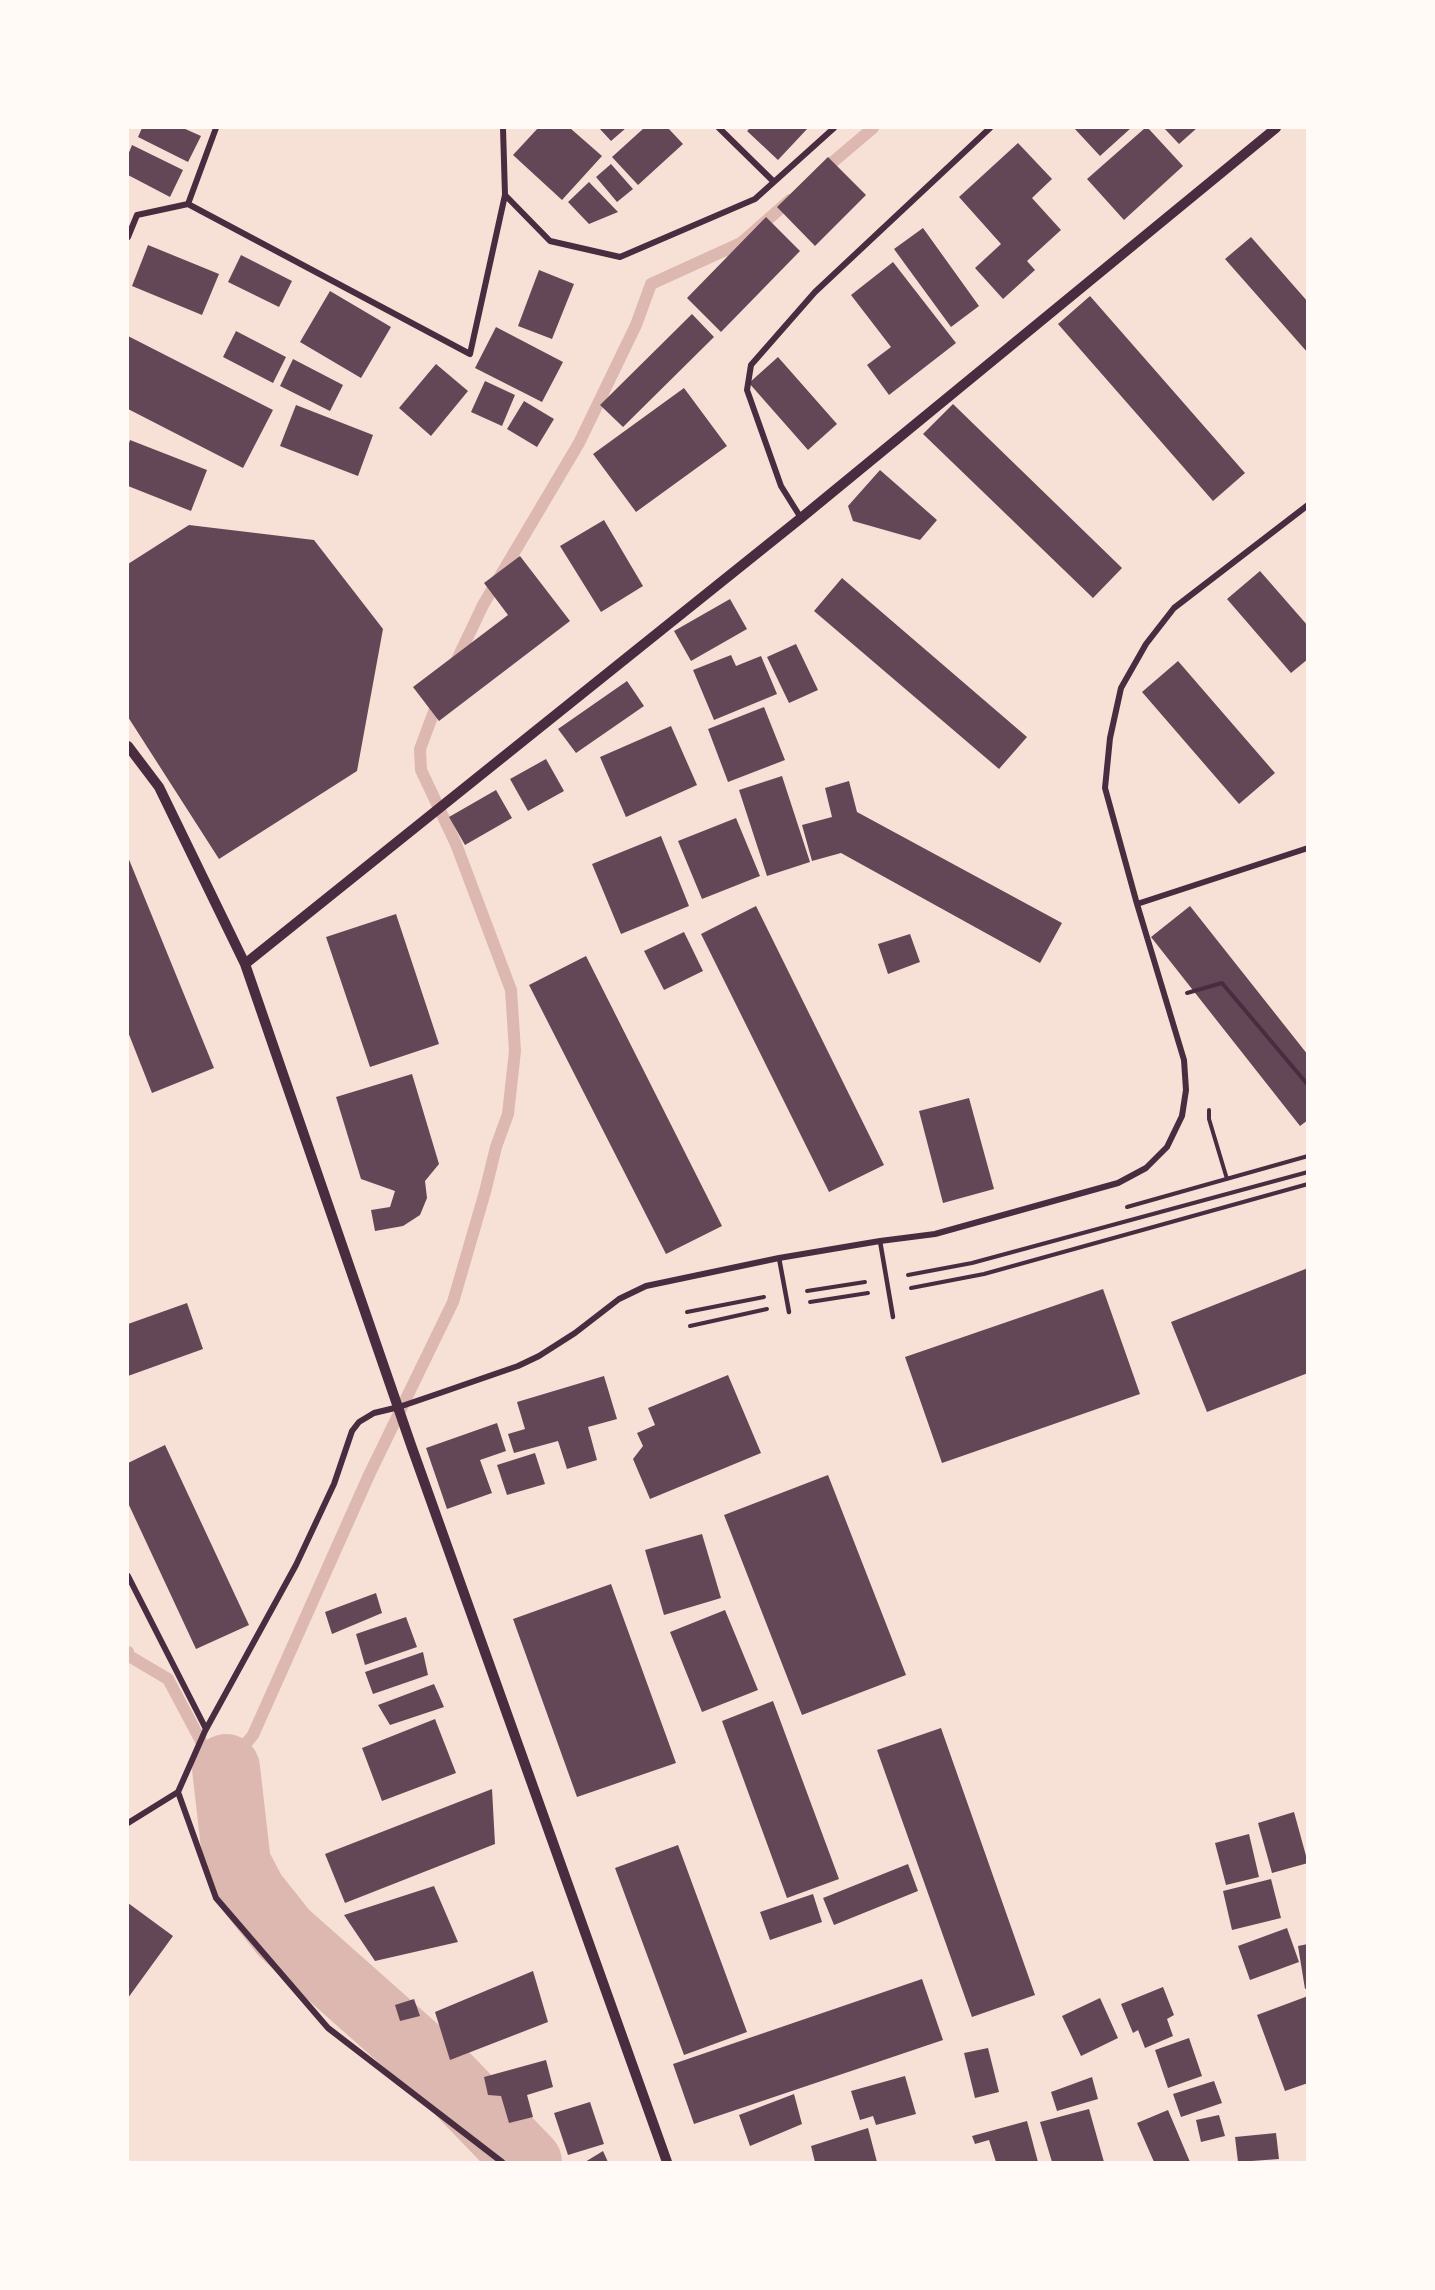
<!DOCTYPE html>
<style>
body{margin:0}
#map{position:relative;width:1435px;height:2290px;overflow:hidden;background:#f7e1d7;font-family:"Titillium Web",sans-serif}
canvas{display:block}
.frame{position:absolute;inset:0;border:129px solid #fffaf5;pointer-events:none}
</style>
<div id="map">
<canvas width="1435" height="2290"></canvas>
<div class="frame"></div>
</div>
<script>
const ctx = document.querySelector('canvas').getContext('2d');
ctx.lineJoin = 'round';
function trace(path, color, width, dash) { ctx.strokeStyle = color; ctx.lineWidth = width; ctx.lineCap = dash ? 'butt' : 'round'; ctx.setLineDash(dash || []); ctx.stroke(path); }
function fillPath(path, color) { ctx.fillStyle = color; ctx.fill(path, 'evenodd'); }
const stream = new Path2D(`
 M821,172L873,128
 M454,666L483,605L579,443L636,325L651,284L741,243L790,200
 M128,1652L129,1656L168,1679L212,1762L226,1768L253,1735L369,1475L453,1302L485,1192L496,1147L508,1114L515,1051L511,990L456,844L421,770L420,749L439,698`);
const river = new Path2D(`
 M226,1768L237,1864L253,1894L284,1933L445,2076L528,2162`);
const building = new Path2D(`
 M142,128H183L201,136L188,162L138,137Z
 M538,128H570L602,156L562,200L513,155Z
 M599,128H626L611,141Z
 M644,128H668L683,144L638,185L612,157Z
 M750,128H808L778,160L747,131Z
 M1074,128H1131L1100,156Z
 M1145,128H1148L1183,166L1124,220L1087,179Z
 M1164,128H1197L1179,144Z
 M1018,143L1052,179L1032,198L1061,230L1027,261L1035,270L1003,299L975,268L1001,244L959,197Z
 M132,145L183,170L170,197L128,175V155Z
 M828,157L866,195L815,246L777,207Z
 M611,164L633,189L617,202L596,177Z
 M589,182L618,212L589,224L568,202Z
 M766,217L800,251L721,332L687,298Z
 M923,228L979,306L951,327L894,249Z
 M1251,237L1308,302V353L1225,259Z
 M148,245L219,274L202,315L132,286Z
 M241,255L292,281L279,307L228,282Z
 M893,262L956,343L889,395L867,365L891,347L851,295Z
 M539,270L574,284L552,339L518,326Z
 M330,291L391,327L361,378L300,342Z
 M1090,296L1245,473L1213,501L1058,324Z
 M692,314L714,337L623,427L600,405Z
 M496,327L563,362L542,402L475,368Z
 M236,331L286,357L273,383L223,357Z
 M128,336L273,410L243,468L128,409Z
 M778,357L837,424L808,450L749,383Z
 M293,359L343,385L330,411L280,386Z
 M436,364L468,391L431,436L399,408Z
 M485,381L515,395L502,426L471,412Z
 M684,388L727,446L636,512L593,454Z
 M524,401L554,419L537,447L507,429Z
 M953,404L1122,568L1093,598L923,434Z
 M296,405L373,435L358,476L280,446Z
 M130,440L207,470L191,511L128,486V446Z
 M880,470L937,520L920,540L853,521L848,506Z
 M604,520L643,586L601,612L560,546Z
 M189,525L314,540L383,629L357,771L219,859L128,717V564Z
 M520,556L570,621L439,721L413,687L508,615L484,583Z
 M1260,571L1308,626V659L1291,673L1227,599Z
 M842,578L1027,737L999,769L814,611Z
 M730,599L747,629L691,661L674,631Z
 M796,644L818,690L789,703L767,657Z
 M731,655L736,666L761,656L777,694L714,720L693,670Z
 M1178,661L1275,773L1239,804L1142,692Z
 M627,681L644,706L576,753L558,729Z
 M764,707L785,760L728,782L708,729Z
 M671,726L697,785L626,817L600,757Z
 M546,759L564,791L528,811L510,779Z
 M782,776L810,862L767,876L739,790Z
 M849,781L857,812L1062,923L1040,963L841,853L812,861L802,825L832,817L825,788Z
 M496,790L512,818L465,845L449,817Z
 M736,818L760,876L702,899L678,841Z
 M661,836L689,906L621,934L592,864Z
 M128,857L214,1068L152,1093L128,1032Z
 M756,906L884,1165L829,1192L701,934Z
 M1190,906L1308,1055V1120L1300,1126L1151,937Z
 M396,914L439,1044L370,1067L326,937Z
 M684,932L703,971L664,990L644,951Z
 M910,934L920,962L888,974L878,944Z
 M586,956L722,1226L666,1254L529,985Z
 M412,1074L439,1164L425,1181L427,1198L420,1215L403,1226L375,1231L371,1210L390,1207L395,1191L361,1179L336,1097Z
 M969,1098L994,1189L943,1203L919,1111Z
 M1308,1268V1373L1207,1412L1171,1322Z
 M1103,1289L1140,1394L942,1463L905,1357Z
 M187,1303L203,1349L128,1376V1324Z
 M728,1375L761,1453L650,1499L633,1459L643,1446L637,1433L655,1425L648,1408Z
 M604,1376L617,1419L588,1427L597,1460L567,1469L558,1441L514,1453L508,1434L525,1429L517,1402Z
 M497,1423L506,1451L480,1460L492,1493L447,1509L426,1448Z
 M165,1445L249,1625L196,1649L128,1503V1463Z
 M535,1453L545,1484L507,1495L497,1465Z
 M828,1475L906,1675L802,1715L724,1515Z
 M702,1534L721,1598L664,1615L645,1550Z
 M611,1584L676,1763L577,1797L513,1619Z
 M376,1593L382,1613L332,1634L325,1612Z
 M725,1610L758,1690L702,1712L670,1632Z
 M406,1617L417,1647L365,1665L356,1634Z
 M423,1652L428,1675L373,1694L365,1672Z
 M434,1684L444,1707L390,1725L378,1705Z
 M773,1701L839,1879L787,1898L722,1721Z
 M435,1719L456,1773L382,1801L362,1748Z
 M941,1728L1035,1995L972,2017L877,1750Z
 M492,1789L495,1844L345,1903L325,1854Z
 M1294,1812L1308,1863L1272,1873L1258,1823Z
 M1249,1834L1259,1877L1226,1885L1215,1843Z
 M678,1845L747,2032L684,2055L615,1868Z
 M908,1864L918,1891L834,1925L823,1898Z
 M1271,1879L1281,1918L1232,1930L1223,1891Z
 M434,1886L458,1942L375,1961L344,1915Z
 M813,1894L822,1922L770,1940L760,1912Z
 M128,1903L173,1936L128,1998Z
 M1287,1928L1299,1962L1250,1980L1238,1946Z
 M1308,1944V1988L1305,1989L1298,1946Z
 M533,1971L548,2022L450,2060L435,2012Z
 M922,1979L943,2040L694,2124L673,2064Z
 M1163,1987L1174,2015L1167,2019L1173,2036L1145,2048L1138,2030L1133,2033L1121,2004Z
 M1308,1996V2083L1285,2091L1257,2015Z
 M1100,1998L1118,2038L1081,2056L1062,2016Z
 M414,1999L420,2016L400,2021L395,2005Z
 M1189,2038L1202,2076L1168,2088L1155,2050Z
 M988,2048L999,2092L975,2098L964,2053Z
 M546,2060L553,2087L527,2095L533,2117L509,2123L501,2096L488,2095L484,2077Z
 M905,2076L916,2114L876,2125L873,2116L860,2120L851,2091Z
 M1092,2077L1098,2099L1057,2111L1051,2092Z
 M1214,2081L1222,2103L1181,2117L1173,2094Z
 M794,2094L802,2124L750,2146L739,2115Z
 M590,2102L604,2144L568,2155L554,2113Z
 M1089,2109L1104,2162H1052L1040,2122Z
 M1168,2110L1190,2162H1154L1137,2123Z
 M1219,2115L1225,2136L1201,2142L1196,2120Z
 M1027,2121L1038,2162H996L989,2140L975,2144L972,2136Z
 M868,2128L877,2162H815L811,2146Z
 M1276,2133L1279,2159L1238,2162L1235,2137Z
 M603,2151L608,2162H585Z`);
const path = new Path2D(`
 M1187,993L1222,983L1308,1085
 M1209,1110V1119L1227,1179
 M1127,1207L1308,1156
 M908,1275L972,1263L1308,1172
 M911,1288L984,1274L1308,1184
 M807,1291L865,1282
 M810,1302L868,1293
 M687,1312L764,1297
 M690,1326L767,1309`);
const service = new Path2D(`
 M880,1241L893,1317
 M779,1258L789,1312`);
const minor = new Path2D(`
 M216,128L188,204L470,354L505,195
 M503,128L505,195L550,241L620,257L755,199L834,128
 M719,128L774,182
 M128,237L137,215L188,204
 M801,518L781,486L747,390L751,365L815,292L990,128
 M1137,904L1308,848
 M128,1576L206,1729
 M178,1792L216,1898L328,2028L502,2162
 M128,1823L178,1792L205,1731L296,1565L334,1484L352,1431L359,1422L374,1413L399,1407L440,1393L518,1366L539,1356L575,1333L619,1299L646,1286L779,1258L880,1241L935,1234L1118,1183L1146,1168L1167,1147L1182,1116L1186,1090L1184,1060L1137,904L1105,788L1110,738L1121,688L1146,644L1174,608L1308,505`);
const tertiary = new Path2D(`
 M128,746L159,787L245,964L411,1445L667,2162
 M245,964L801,518L1276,128`);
trace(stream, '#dcb8b0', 12);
trace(river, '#dcb8b0', 68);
fillPath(building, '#644757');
trace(path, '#4a2c40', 4);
trace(service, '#4a2c40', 4.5);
trace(minor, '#4a2c40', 6);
trace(tertiary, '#4a2c40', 10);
</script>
